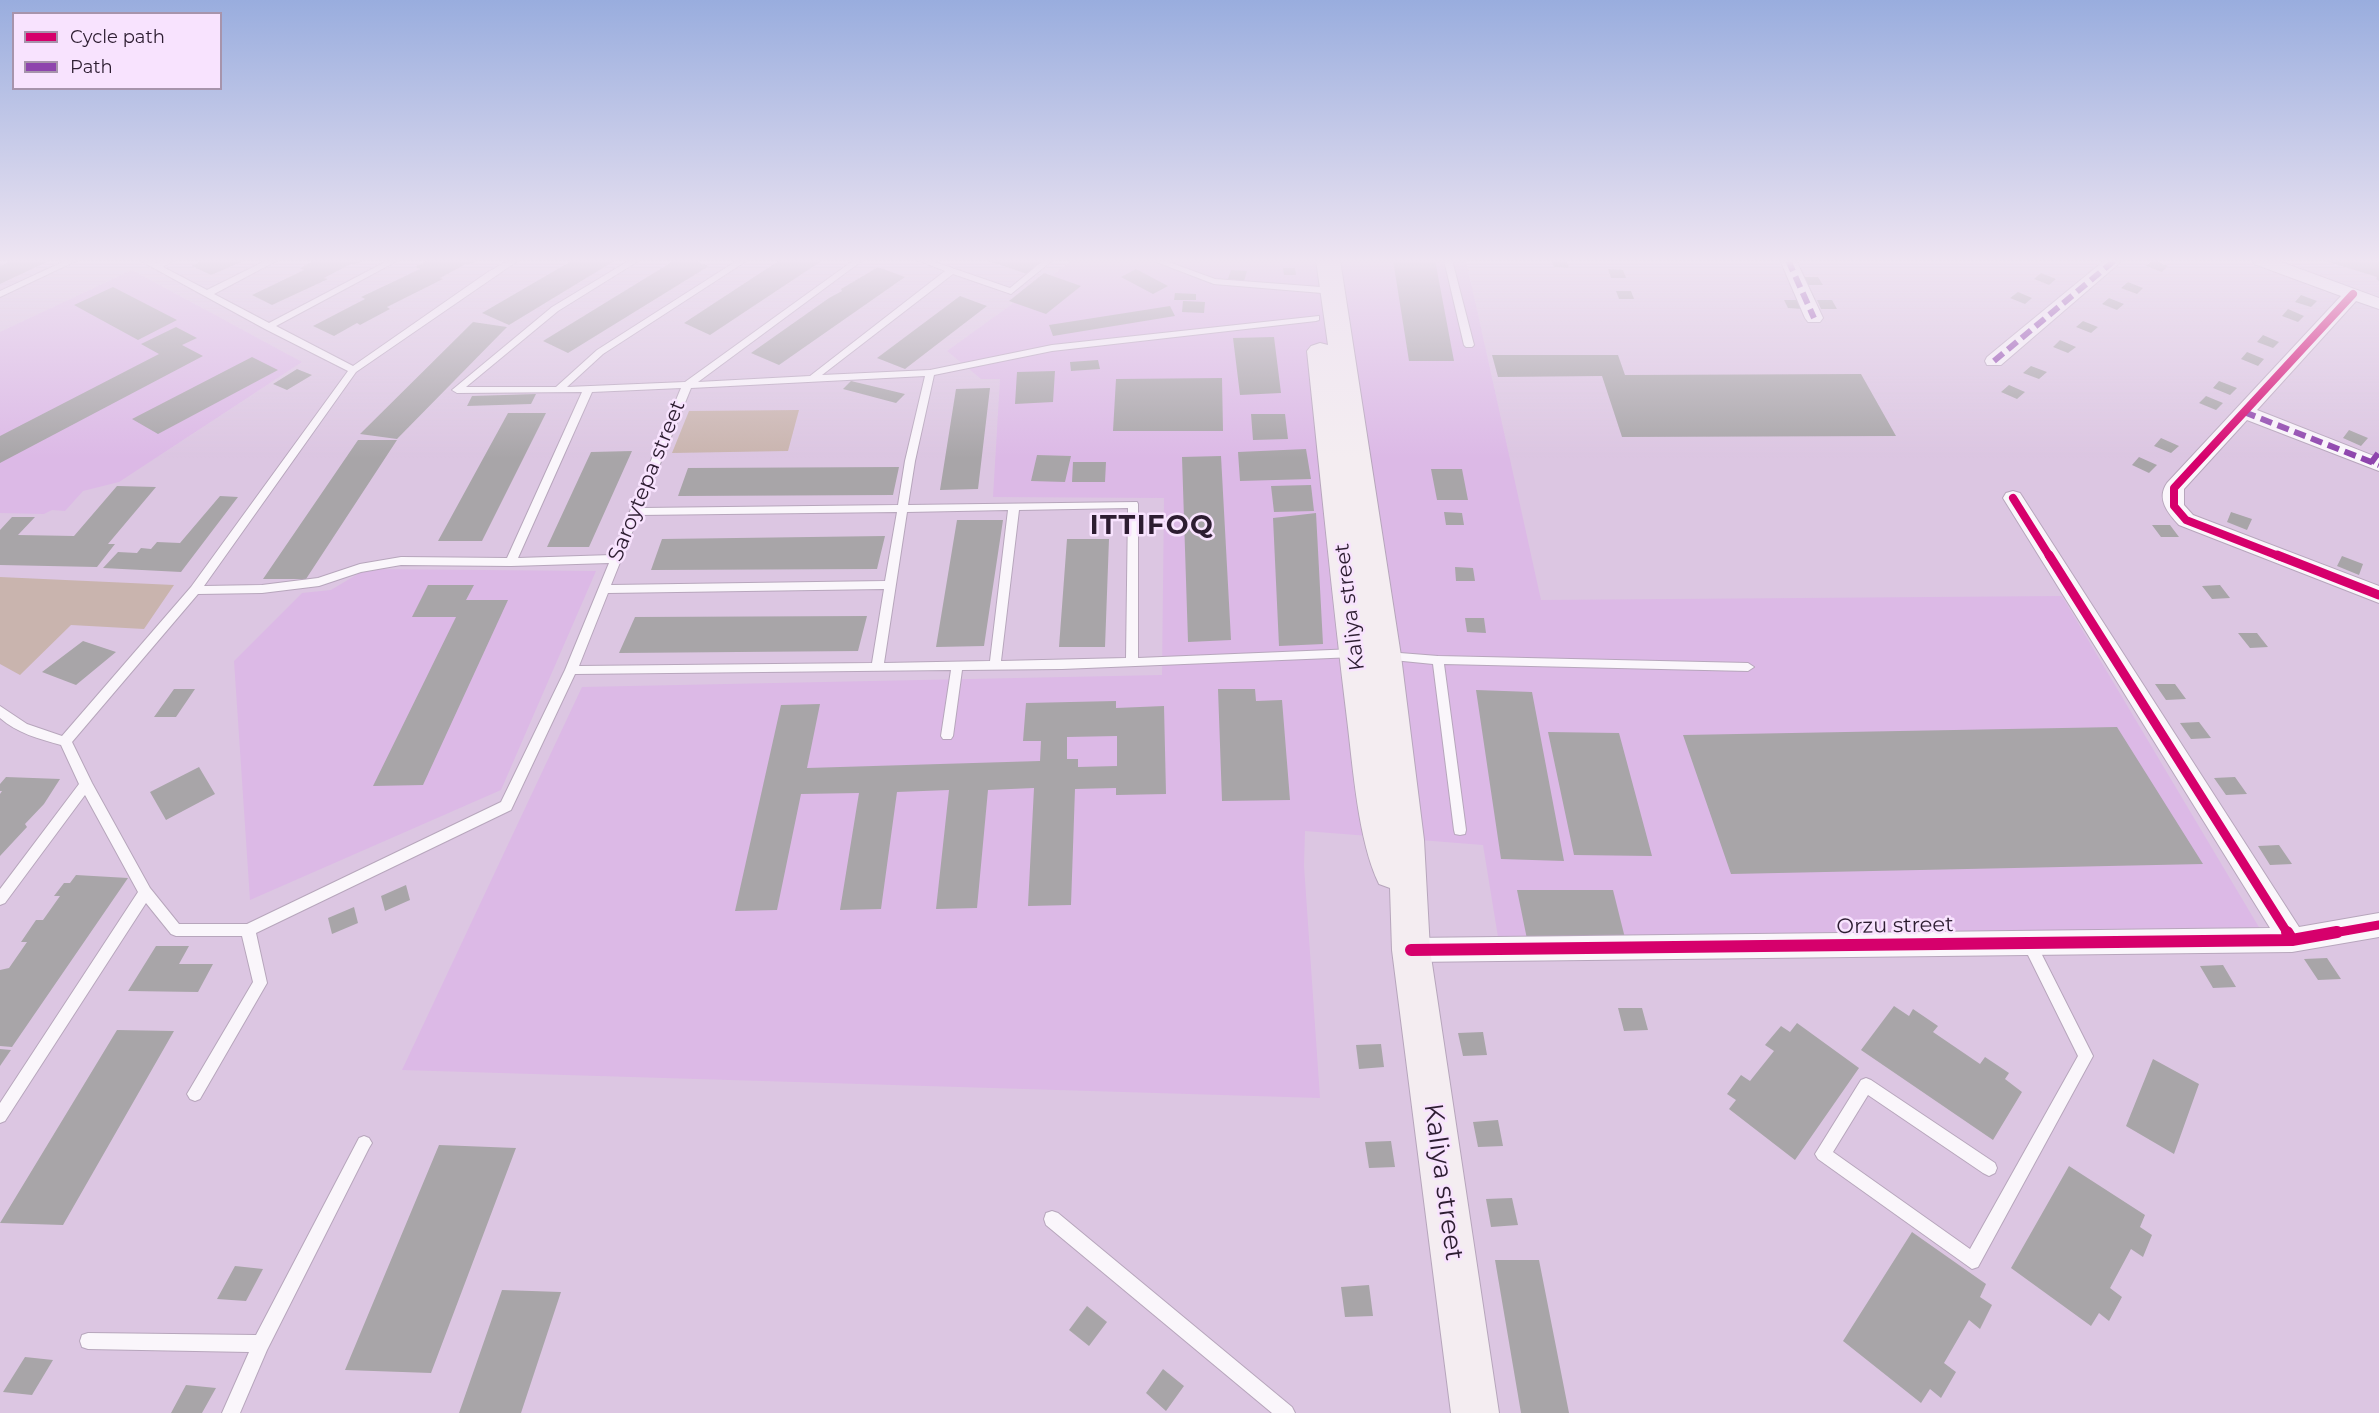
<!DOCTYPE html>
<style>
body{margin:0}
#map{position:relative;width:2379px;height:1413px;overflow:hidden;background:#dcc6e2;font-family:Montserrat,sans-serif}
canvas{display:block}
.legend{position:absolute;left:12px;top:12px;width:210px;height:78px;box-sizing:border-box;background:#f8e3fe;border:2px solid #a794ac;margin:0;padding:8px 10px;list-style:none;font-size:18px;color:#2d1d31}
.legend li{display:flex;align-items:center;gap:12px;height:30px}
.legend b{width:30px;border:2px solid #a794ac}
</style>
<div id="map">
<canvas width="2379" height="1413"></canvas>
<ul class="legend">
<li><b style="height:8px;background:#d6006c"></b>Cycle path</li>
<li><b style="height:8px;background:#8e44ad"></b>Path</li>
</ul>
</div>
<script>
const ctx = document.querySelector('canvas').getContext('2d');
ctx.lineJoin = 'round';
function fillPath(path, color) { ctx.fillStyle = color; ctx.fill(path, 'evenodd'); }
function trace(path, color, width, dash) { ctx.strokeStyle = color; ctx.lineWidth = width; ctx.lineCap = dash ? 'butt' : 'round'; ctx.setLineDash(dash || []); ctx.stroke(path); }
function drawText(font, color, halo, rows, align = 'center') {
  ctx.font = font + ' Montserrat,sans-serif'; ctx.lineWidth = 5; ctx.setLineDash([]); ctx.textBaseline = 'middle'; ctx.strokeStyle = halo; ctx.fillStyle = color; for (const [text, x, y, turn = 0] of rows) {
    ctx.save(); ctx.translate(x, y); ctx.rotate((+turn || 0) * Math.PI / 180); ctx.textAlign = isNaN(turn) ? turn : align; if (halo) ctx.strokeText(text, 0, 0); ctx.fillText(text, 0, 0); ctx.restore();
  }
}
const built = new Path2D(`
 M1073,260H1466L1541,600L2062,596L2260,929L1498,937L1483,845L1305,831L1304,866L1320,1098L402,1070L582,687L1162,675L1164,498L993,497L1000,379H981L947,351Z
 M132,270L302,362L119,482L83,491L65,511L52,510L44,514L0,513V332Z
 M366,569L596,571L501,790L250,900L234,661L302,593L331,590Z`);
const green = new Path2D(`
 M799,410L788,451L672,453L689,411Z
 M0,577L174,585L144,629L71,625L20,675L0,664Z`);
const building = new Path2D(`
 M7,260H51L0,284V266L9,262Z
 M204,260H246L211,275L192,266Z
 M315,260H364L354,265L351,264L324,278L328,279L272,305L252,295L304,270L300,268Z
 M429,260H478L468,265L466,264L440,278L443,279L387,307L390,309L360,325L357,323L334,336L313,326L365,299L361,297L420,269L415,267Z
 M573,260H616L509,325L482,313Z
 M675,260H693L709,266L568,353L543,341Z
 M780,260H823L710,335L684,323Z
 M986,260H1041L1044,261L1027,274Z
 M1393,260H1435L1454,361H1409Z
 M1552,260H1566L1569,268L1554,267Z
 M2153,260L2168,266L2162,272L2146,266Z
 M2322,260H2379V281L2376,279L2377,277Z
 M878,267L905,277L779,365L751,353L829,298L842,291L841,289Z
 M1283,268H1295L1296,275H1284Z
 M1136,269L1168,286L1153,294L1121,277Z
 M1608,269L1623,270L1626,278H1611Z
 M1231,270L1247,271L1244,281L1228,279Z
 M1044,273L1081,286L1046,314L1009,301Z
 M2041,273L2056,279L2049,285L2034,279Z
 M1804,277H1818L1823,285H1808Z
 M2128,282L2143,288L2137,294L2121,288Z
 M113,287L177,320L138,340L74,305Z
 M1616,291H1631L1634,299H1619Z
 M2018,292L2032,298L2025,304L2010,298Z
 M1175,293L1196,294V300H1174Z
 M2301,295L2317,301L2311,307L2295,302Z
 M960,296L987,306L905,369L877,358Z
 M2109,298L2124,304L2117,310L2102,304Z
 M1784,300H1799L1803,309L1788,308Z
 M1817,300H1832L1837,309H1821Z
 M1183,301L1205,302L1204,313L1182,312Z
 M1170,306L1175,316L1053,336L1049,325Z
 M2288,309L2304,316L2298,322L2282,316Z
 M2083,321L2098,327L2091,333L2076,327Z
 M473,322L507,327L397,439L360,434Z
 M176,327L197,338L182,345L203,356L0,463V436L159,354L141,344Z
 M2263,335L2279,342L2273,348L2257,342Z
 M1274,337L1281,393L1240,395L1233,338Z
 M2060,340L2076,347L2068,353L2053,347Z
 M2247,352L2264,359L2258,366L2241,359Z
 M1492,355H1618L1625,375L1861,374L1896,436L1622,437L1602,376L1498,377Z
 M252,357L278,370L158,434L132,419Z
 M1098,360L1100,369L1071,371L1070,362Z
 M2031,366L2047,372L2039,379L2023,373Z
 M297,369L312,375L287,390L273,384Z
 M1055,371L1053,402L1015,404L1017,372Z
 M1222,378L1223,431H1113L1116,379Z
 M851,381L905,394L896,403L843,389Z
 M2219,381L2237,388L2230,395L2213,388Z
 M2009,385L2025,392L2017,399L2001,392Z
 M990,388L978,489L940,490L956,389Z
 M536,394L531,404L467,406L472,396Z
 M2206,396L2223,403L2216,410L2199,403Z
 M508,413H546L482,541H438Z
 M1251,414H1285L1288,439L1253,440Z
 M2349,430L2368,438L2361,446L2343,438Z
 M2161,438L2179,446L2171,453L2154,446Z
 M358,440H397L306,579H263Z
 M1306,449L1311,479L1240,481L1238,452Z
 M632,451L589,547H547L591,452Z
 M1037,455L1071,456L1065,482L1031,481Z
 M1221,456L1231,640L1188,642L1182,457Z
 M2139,457L2157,465L2149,473L2132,465Z
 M1073,462H1106L1105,482H1072Z
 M899,467L893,495L678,496L688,468Z
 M1431,469H1462L1468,500H1437Z
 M1311,485L1314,511L1274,512L1271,486Z
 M117,486L156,487L108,544H115L97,567L0,565V530L12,517H35L18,535L74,536Z
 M220,496L238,497L181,572L103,568L118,552L137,553L141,548L151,549L157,542L180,543Z
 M1444,512L1462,513L1464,525H1446Z
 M2231,512L2252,519L2247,530L2227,522Z
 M1316,513L1323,644L1279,646L1273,518Z
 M957,520H1003L984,646L936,647Z
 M2152,525H2170L2179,537H2161Z
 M885,536L877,569L651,570L662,539Z
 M1067,539H1109L1105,647H1059Z
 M2342,556L2363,564L2359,575L2337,566Z
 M1455,567L1473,568L1475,581H1456Z
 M428,585H474L466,600H508L423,785L373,786L456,617H412Z
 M2220,585L2230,598L2212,599L2202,586Z
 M867,616L858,651L619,653L635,617Z
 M1465,618H1484L1486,633L1467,632Z
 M2238,633H2257L2268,647L2250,648Z
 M83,641L116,652L76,685L42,672Z
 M2155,684H2175L2186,699L2166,700Z
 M174,689H195L176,717H154Z
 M1218,689H1255L1256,701L1282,700L1290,800L1222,801Z
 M1476,690L1532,692L1564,861L1501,859Z
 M1116,701V708L1164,706L1166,794L1116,795V788L1075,789L1071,905L1028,906L1034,788L988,790L977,908L936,909L949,790L897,792L881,909L840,910L859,793L801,794L777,910L735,911L781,705L820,704L807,768L1040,761L1041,741H1023L1026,703ZM1117,736V766L1078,767V759H1067V737Z
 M2199,722L2211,738L2191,739L2180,723Z
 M2117,727L2203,864L1731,874L1683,735Z
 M1548,732L1619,733L1652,856L1574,855Z
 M199,767L215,794L166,820L150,792Z
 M6,777L60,779L44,804L25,824L27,827L0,856V794L2,791H0V784Z
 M2235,777L2247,794L2226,795L2214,778Z
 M2279,845L2292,864L2270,865L2258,846Z
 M76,875L128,878L12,1047L0,1046V970L9,968L27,942H21L36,920H43L60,896H54L64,883H70Z
 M406,885L410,900L385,911L381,896Z
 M1517,890H1613L1625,938L1527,939Z
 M354,907L358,923L332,934L328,918Z
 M156,946H189L179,964H213L198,992L128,991Z
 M2327,958L2341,979L2318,980L2304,959Z
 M2223,965L2236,987L2213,988L2200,966Z
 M1894,1006L1909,1016L1913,1009L1938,1026L1933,1032L1980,1064L1985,1057L2009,1073L2005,1079L2022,1092L1993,1140L1861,1050Z
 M1618,1008H1642L1648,1030L1624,1031Z
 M1797,1023L1859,1068L1795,1160L1729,1109L1736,1100L1727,1094L1741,1075L1750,1081L1774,1051L1765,1045L1781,1026L1790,1032Z
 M117,1030L174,1031L63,1225L0,1223Z
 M1483,1032L1487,1055L1463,1056L1458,1033Z
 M1381,1044L1384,1067L1359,1069L1356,1045Z
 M0,1049L11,1050L0,1066Z
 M2153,1059L2199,1084L2174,1154L2126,1126Z
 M1498,1120L1503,1146L1478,1147L1473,1122Z
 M1391,1141L1395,1167L1369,1168L1365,1142Z
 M439,1145L516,1148L431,1373L345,1370Z
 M2069,1166L2145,1215L2140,1227L2152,1235L2143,1257L2131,1249L2110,1288L2122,1297L2109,1321L2099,1313L2091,1326L2011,1268Z
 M1512,1198L1518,1225L1491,1227L1486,1199Z
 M1912,1232L1986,1284L1980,1297L1992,1305L1980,1329L1969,1320L1944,1363L1956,1372L1941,1398L1930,1389L1921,1403L1843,1341Z
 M1495,1260H1539L1569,1413H1521Z
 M235,1266L263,1269L246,1301L217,1299Z
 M1369,1285L1373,1316L1345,1317L1341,1287Z
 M502,1290L561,1292L521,1413H459Z
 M1087,1306L1107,1322L1089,1346L1069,1330Z
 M25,1357L53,1360L32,1395L3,1392Z
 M1163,1369L1184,1386L1166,1411L1146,1393Z
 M186,1385L216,1388L202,1413H171Z`);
const lane = new Path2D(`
 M67,260H78L0,297V291Z
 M139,260H149L156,263L164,260H175L163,267L207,290L267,260H278L214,294L269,323L389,260H399L276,326L353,366L488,272L509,260H519L356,372L204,586L262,585L318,578L360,564L401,557L507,558L582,392L457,393L452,390L552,307L630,260H640L558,311L466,387H556L597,350L738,260H748L603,354L567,387L685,382L854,260H863L698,382L810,376L945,271L917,260H929L1010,288L1044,260H1053L1011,294L953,274L822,375L930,370L1052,345L1319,316V320L1316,321L1052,351L934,375L915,461L908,505L1137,502L1138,504V658L1355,649L1361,653L1355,657L1062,669L962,670L953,736L951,739H943L941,736L951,670L575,674L511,810L256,933L267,983L200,1099L195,1101L190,1099L187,1094L190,1089L253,982L242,936H176L171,934L146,903L5,1121L0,1123V1103L138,892L85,795L5,903L0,905V889L79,784L61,745C39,739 17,733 0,718V706L27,724L62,736L191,587L348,371L265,329ZM925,376L905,461L898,505L642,508L691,388ZM681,388L612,555L518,558L592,392ZM1128,508L1126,658L1001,661L1019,510ZM1008,510L990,661L884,663L907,512ZM897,512L885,581L611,585L639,515ZM609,563L565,670L501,802L247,924H179L150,888L92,783L72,742L198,594L262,593L319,586L361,572L401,565L511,566ZM884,589L872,663L579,666L608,593Z
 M1151,260H1163L1215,279L1334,288L1338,291L1334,294L1214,284Z
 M1444,260H1452L1474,345L1472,347H1466L1464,345Z
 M1387,652L1438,656L1748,663L1754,667L1748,671L1444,664L1466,830L1465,834L1460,835L1455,834L1454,830L1433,664L1383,659L1381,656Z
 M2029,937L2034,939L2093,1056L1978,1267L1972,1269L1818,1159L1815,1154L1861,1080L1866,1078L1871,1080L1995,1163L1997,1168L1995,1173L1989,1176L1983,1173L1868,1095L1833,1152L1970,1249L2078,1056L2022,943L2024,939Z
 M364,1136L369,1138L372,1143L369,1148L267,1350L240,1413H222L249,1352L88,1349L82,1347L80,1341L82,1335L88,1333L256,1335L359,1138Z
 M1052,1211L1058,1213L1292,1407L1295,1413H1272L1046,1225L1044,1219L1046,1213Z`);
const street = new Path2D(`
 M1780,260H1796L1823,318L1820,322H1808L1805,318Z
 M2105,260H2123L2001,365H1987L1985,361L1987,357Z
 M2252,260H2276L2379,298V309L2356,301L2257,410L2379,458V471L2247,420L2184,489V505L2193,515L2379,586V603L2179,525C2168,513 2156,499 2167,483L2341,296L2254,264Z
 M2013,491L2020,493L2299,927L2379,913V937L2292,952L1411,962L1401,959L1397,950L1401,941L1411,938L2270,928L2003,498L2006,493Z`);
const secondary = new Path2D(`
 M1316,260H1340L1401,656L1424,840L1430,950L1499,1413H1451L1392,950L1390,888L1379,884C1358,841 1353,767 1347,719C1332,596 1320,474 1307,351L1311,346L1320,343L1328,345Z`);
const quiet = new Path2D(`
 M1788,260L1814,318
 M1994,361L2115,260
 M2244,412L2379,465
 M2371,463L2379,452`);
const cyclewayFar2 = new Path2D(`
 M2013,498L2050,557
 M2281,557L2186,520L2174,506V488L2353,294`);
const cyclewayFar1 = new Path2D(`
 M2049,555L2288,934
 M2277,555L2379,595
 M2328,934L2379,925`);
const cycleway = new Path2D(`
 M2287,932L2292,940
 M1411,950L2292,940L2337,932`);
const streetNames = [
 ["Saroytepa street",647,481,-68],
 ["Kaliya street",1350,607,-97],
 ["Orzu street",1895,926,-1]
];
const nearStreetnames = [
 ["Kaliya street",1443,1182,82]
];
const districtNames = [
 ["ITTIFOQ",1152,526]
];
fillPath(built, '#dcb9e6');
fillPath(green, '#c9b4ae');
fillPath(building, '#a8a5a8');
trace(lane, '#b7a6bc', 2);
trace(street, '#b7a6bc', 2);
trace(secondary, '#b7a6bc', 2);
fillPath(lane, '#faf6fb');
fillPath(street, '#faf6fb');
fillPath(secondary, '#f4edf1');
trace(quiet, '#8e44ad', 6, [12, 6]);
trace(cyclewayFar2, '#d6006c', 8);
trace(cyclewayFar1, '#d6006c', 9);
trace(cycleway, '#d6006c', 12);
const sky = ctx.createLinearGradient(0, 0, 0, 458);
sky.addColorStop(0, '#99adde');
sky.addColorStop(0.57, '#efe5f2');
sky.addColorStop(1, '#efe5f200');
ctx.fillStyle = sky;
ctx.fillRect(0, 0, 2379, 458);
drawText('21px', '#2d1d31', '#f8e3fe', streetNames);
drawText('26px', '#2d1d31', '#f8e3fe', nearStreetnames);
ctx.letterSpacing = '1.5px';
drawText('bold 27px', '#2d1d31', '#f8e3fe', districtNames);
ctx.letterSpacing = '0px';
</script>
